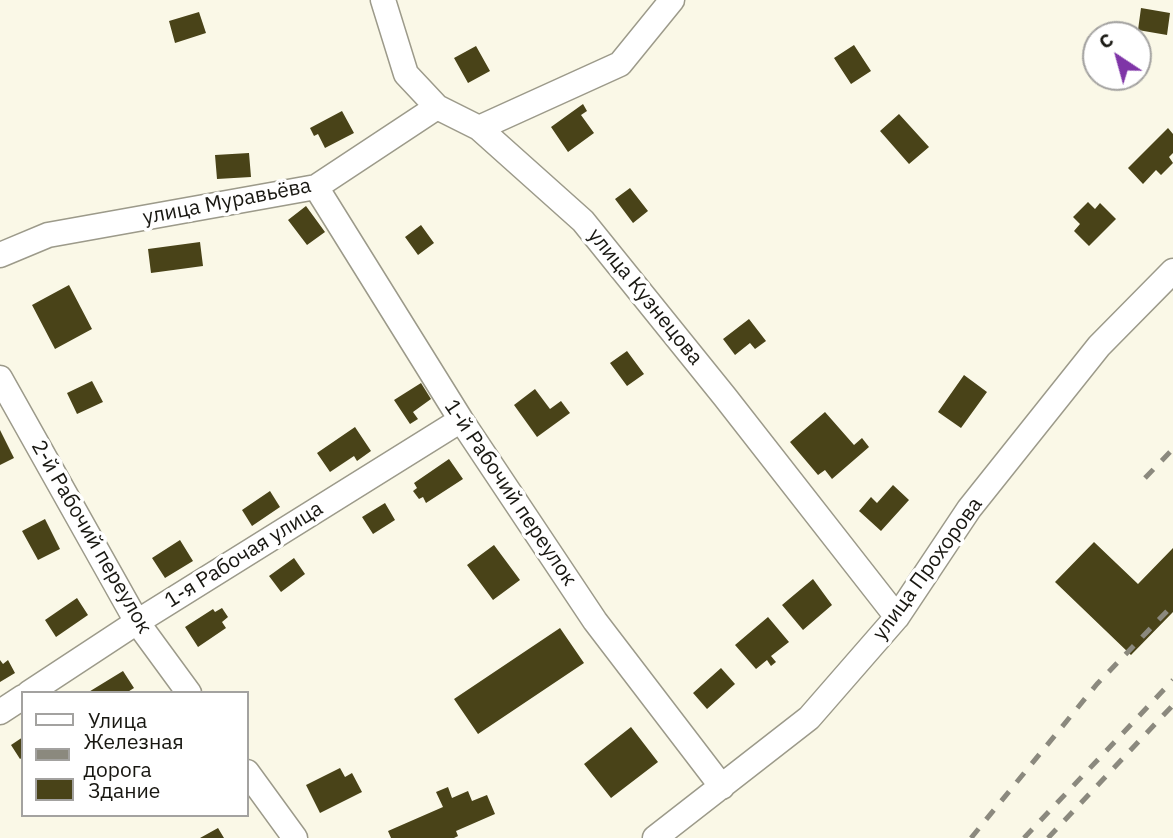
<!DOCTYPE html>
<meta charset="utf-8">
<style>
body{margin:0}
#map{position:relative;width:1173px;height:838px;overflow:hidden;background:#faf8e7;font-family:"IBM Plex Sans",sans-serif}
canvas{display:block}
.legend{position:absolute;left:21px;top:691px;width:228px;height:126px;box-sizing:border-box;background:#fff;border:2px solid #a3a2a0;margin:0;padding:9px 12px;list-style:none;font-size:21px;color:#181711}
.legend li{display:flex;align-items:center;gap:14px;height:35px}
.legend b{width:35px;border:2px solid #a3a2a0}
.north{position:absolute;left:1082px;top:21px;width:70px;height:70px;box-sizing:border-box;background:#fff;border:2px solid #a3a2a0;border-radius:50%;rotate:324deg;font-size:19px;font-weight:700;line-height:28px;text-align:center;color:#181711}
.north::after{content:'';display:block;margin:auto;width:24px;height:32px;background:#7f35a7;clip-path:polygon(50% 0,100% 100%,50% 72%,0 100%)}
</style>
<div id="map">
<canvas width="1173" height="838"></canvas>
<ul class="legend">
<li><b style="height:9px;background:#fff"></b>Улица</li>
<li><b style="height:9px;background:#8b897e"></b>Железная дорога</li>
<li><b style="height:19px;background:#494318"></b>Здание</li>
</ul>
<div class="north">С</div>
</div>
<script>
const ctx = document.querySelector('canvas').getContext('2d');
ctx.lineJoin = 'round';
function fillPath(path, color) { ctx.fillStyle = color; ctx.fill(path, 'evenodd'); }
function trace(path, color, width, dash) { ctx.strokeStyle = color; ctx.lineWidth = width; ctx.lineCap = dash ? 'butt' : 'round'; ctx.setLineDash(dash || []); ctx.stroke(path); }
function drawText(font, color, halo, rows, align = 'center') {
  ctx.font = font + ' "IBM Plex Sans",sans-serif'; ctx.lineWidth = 7; ctx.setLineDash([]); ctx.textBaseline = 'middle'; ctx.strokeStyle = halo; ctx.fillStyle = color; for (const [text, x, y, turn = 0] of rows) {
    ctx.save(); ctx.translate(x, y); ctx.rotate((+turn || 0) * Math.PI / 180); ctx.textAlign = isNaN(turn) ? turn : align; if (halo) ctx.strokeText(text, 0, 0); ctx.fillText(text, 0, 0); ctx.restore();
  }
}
const building = new Path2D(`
 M1141,8L1170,13L1167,35L1138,30Z
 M199,12L206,33L175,43L169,21Z
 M854,45L871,71L851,84L834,58Z
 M476,46L490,71L468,83L454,58Z
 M583,104L587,111L581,115L594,133L568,152L551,127Z
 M342,111L354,133L325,148L318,134L314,136L310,128Z
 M899,114L929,147L909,164L880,131Z
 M1168,128L1173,134V153L1169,157L1173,163L1161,175L1156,170L1143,184L1128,168Z
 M249,153L251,177L217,179L215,155Z
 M630,188L648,211L633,223L615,199Z
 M1088,202L1095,209L1100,203L1116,219L1089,246L1074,231L1080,224L1073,217Z
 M306,206L325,232L307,245L288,220Z
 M421,225L434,243L418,255L405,237Z
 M200,242L203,266L151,273L148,249Z
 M69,285L92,329L55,349L32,305Z
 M749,319L766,341L755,349L750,343L735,355L723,339Z
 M627,351L644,374L627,386L610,363Z
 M964,375L987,392L961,428L938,412Z
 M92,381L103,402L77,414L67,393Z
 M421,383L431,399L413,412L418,419L410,424L394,400Z
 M535,389L550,409L561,401L570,413L537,437L514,405Z
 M825,412L854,445L862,438L869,447L832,479L825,470L818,475L790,442Z
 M355,427L371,451L357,461L354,456L330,472L317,453Z
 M0,430L14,458L0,465Z
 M449,459L463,479L426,503L423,497L419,499L413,491L417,488L414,483Z
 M893,485L909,500L881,531L859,511L871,497L877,503Z
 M270,491L280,507L252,526L242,510Z
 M385,503L395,520L373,534L362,517Z
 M45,519L60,549L38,560L22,531Z
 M180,540L193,561L165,578L152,558Z
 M1094,542L1138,584L1173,548V612L1131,655L1055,582Z
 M494,545L520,580L493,600L467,565Z
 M294,558L305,574L281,592L269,576Z
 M813,579L832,605L803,630L782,605Z
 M77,598L88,615L56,637L45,620Z
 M222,608L228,617L222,622L226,628L198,647L185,627L213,609L215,612Z
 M768,617L789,642L771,656L776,662L771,666L767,660L756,669L735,645Z
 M560,628L584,663L478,734L454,699Z
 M0,660L3,664L8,660L15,673L0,682Z
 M721,668L735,684L707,709L693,693Z
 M123,671L134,688L126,693H87Z
 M631,727L658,762L611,798L584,764Z
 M23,737V757L20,759L11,745Z
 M340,768L345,777L352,773L362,792L320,813L306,785Z
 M448,787L452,798L468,791L472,801L487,795L495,814L456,831L458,836L454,838H391L388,831L443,807L436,792Z
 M218,828L224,838H200Z`);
const minor = new Path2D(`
 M383,0L406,74L437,107L479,128L583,221L725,397L897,617
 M479,128L620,64L672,0
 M316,187L461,420L595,621L722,787
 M0,255L48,235L316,187L437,107
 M0,378L137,622L189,693
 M29,693L137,622L461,420
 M0,712L23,697
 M247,772L295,838
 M655,838L809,718L897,617L969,509L1099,346L1173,271`);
const rail = new Path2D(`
 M1145,478L1173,449
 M971,838L1097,684L1173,605
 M1024,838L1173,680
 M1048,838L1173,705`);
const streetNames = [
 ["улица Муравьёва",227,202,-11],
 ["улица Кузнецова",645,297,51],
 ["1-й Рабочий переулок",510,493,56],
 ["2-й Рабочий переулок",91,537,60],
 ["1-я Рабочая улица",244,555,-32],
 ["улица Прохорова",928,569,-54]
];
fillPath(building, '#494318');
trace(minor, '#9c9a8a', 27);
trace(minor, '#fff', 24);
trace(rail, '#8b897e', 5, [12, 12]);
drawText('21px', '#181711', '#fff', streetNames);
</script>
